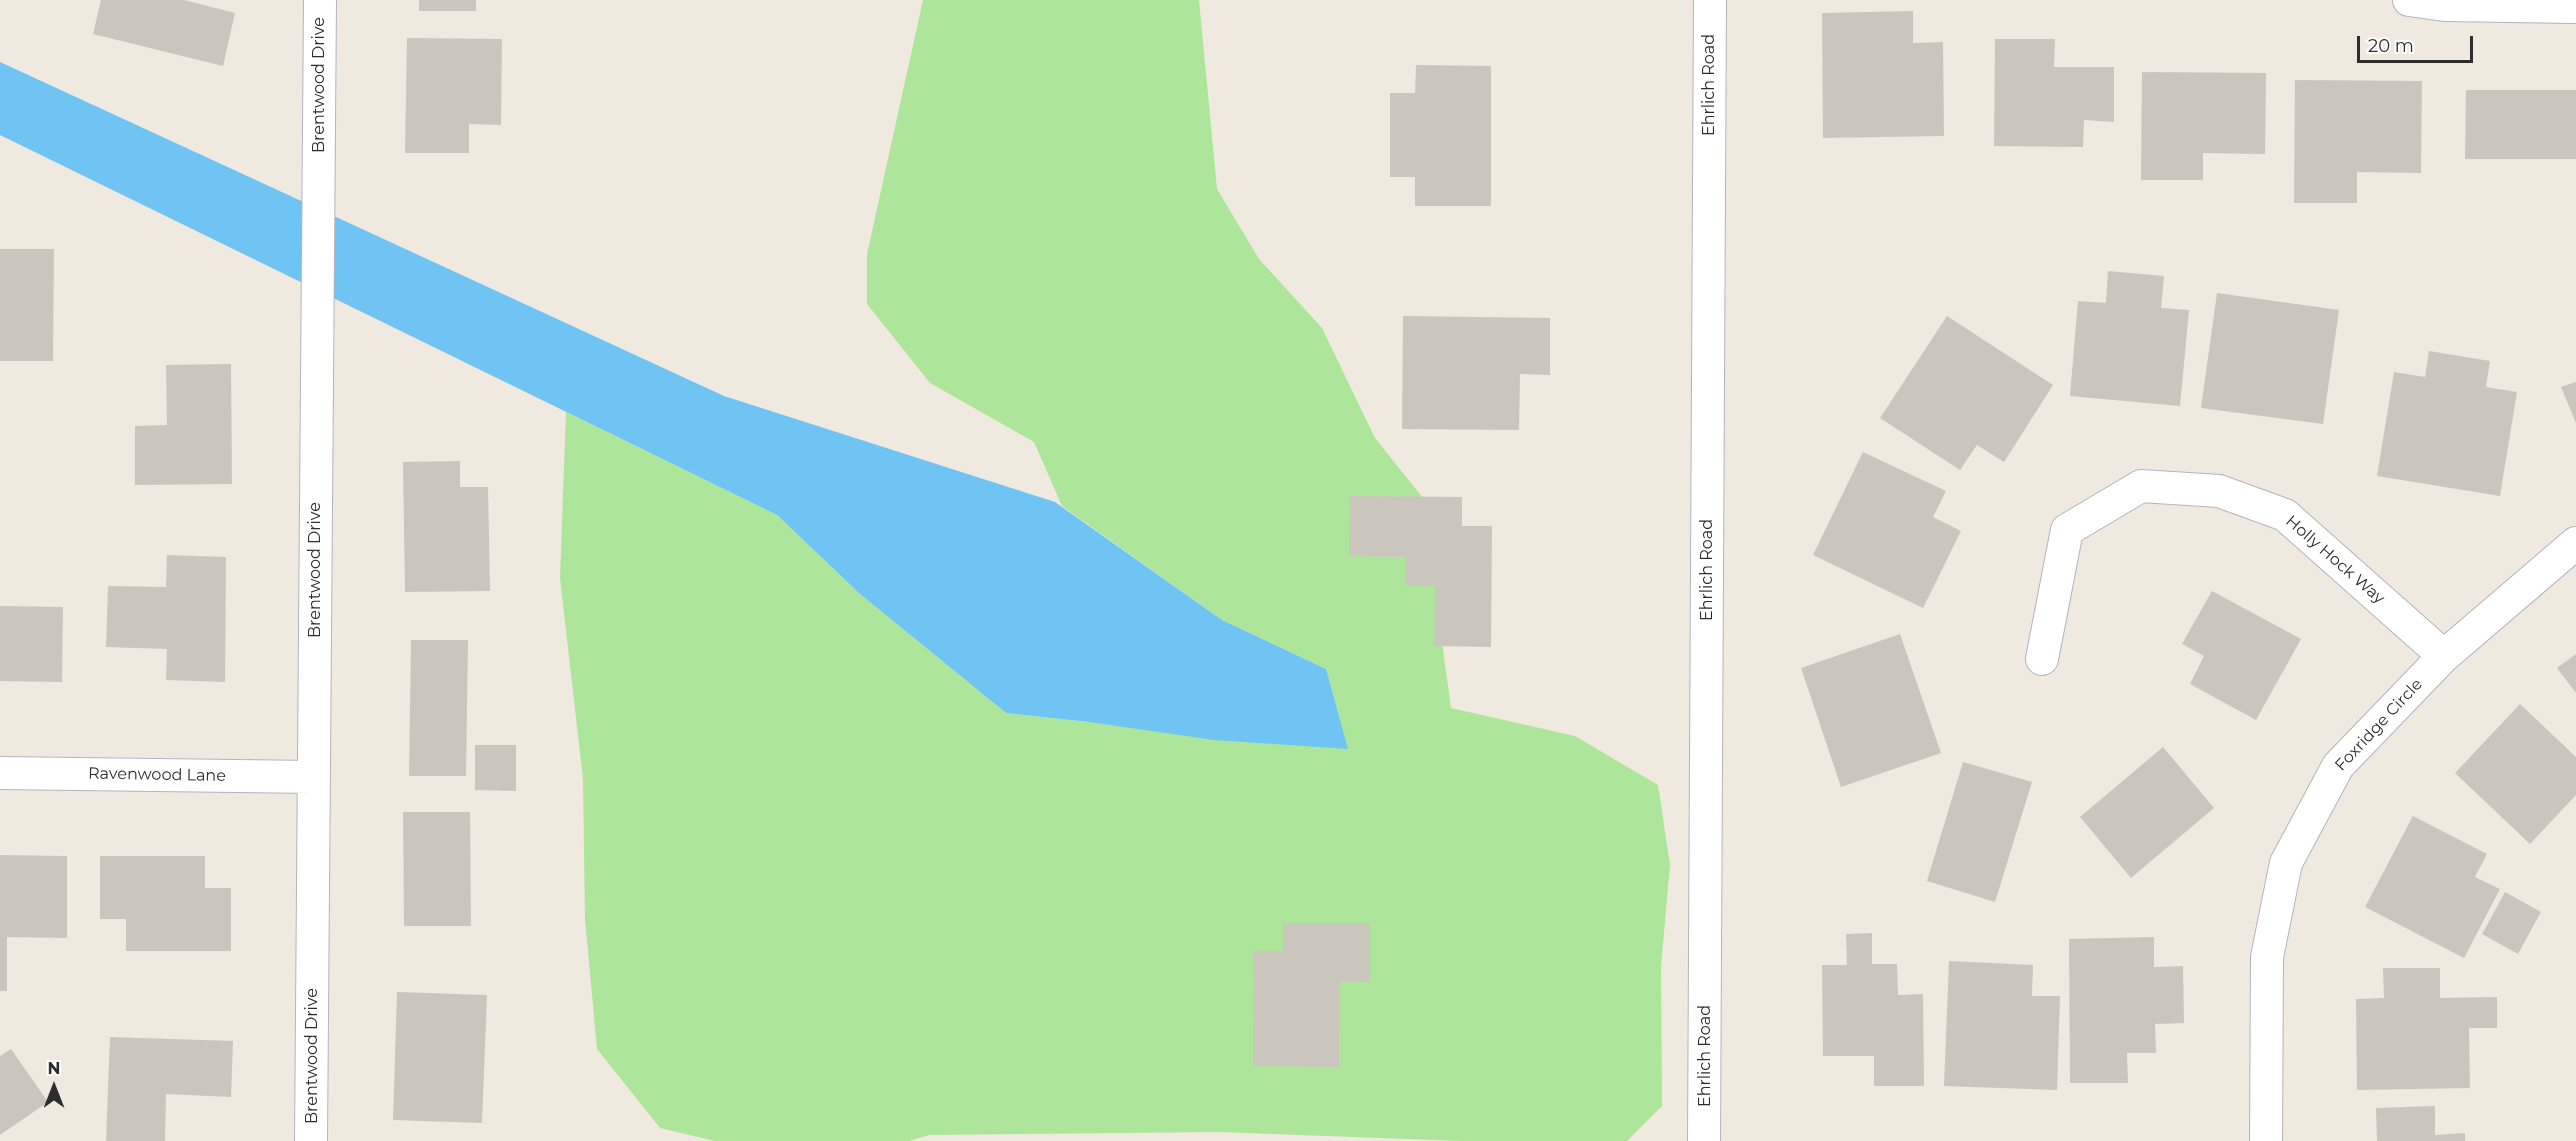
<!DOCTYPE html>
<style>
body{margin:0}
#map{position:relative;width:2576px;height:1141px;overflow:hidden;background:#efe9df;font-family:Montserrat,sans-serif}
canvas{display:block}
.north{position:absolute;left:24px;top:1057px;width:60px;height:60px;-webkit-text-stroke:4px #fff;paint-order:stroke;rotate:0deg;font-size:16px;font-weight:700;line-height:24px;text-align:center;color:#2d2d2d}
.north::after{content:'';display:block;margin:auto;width:21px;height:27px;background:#2d2d2d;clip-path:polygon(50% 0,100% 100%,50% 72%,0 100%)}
.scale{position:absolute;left:2357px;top:36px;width:116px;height:27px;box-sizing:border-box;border:3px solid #2d2d2d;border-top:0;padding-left:8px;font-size:18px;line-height:21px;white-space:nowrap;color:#2d2d2d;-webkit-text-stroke:4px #fff;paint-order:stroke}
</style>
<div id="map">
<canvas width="2576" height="1141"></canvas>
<div class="north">N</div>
<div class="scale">20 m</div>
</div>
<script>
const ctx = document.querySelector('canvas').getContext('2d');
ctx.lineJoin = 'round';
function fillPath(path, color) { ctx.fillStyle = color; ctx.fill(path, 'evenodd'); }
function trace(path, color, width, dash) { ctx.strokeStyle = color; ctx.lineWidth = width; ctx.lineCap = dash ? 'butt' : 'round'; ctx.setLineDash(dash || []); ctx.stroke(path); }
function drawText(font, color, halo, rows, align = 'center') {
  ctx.font = font + ' Montserrat,sans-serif'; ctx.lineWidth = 5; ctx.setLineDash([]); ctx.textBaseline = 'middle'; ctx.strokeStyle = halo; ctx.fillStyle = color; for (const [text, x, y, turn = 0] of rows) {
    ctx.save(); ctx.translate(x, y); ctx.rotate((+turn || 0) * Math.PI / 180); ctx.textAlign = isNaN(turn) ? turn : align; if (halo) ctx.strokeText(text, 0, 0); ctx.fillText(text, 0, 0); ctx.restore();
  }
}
const green = new Path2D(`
 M923,0H1199L1217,189L1259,259L1322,328L1375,438L1438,517L1440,628L1451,708L1575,736L1658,785L1670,865L1661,966L1662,1106L1627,1141H1463L1218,1132L929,1135L909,1141H715L660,1128L597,1049L585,919L583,779L560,578L566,412L777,515L860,594L1006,713L1089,722L1326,669L1222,620L1062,506L1034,442L930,383L867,304V254Z`);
const water = new Path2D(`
 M0,62L724,396L1055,502L1222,620L1326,669L1348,749L1214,740L1089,722L1006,713L860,594L777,515L0,135Z`);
const building = new Path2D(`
 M101,0H184L235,13L223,66L93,34Z
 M419,0H476V11H419Z
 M1913,11V43L1943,42L1944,136L1823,138L1822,13Z
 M407,38L502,39L501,125L469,124V153H405Z
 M1995,39H2055L2054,67H2114V122L2084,120L2083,147L1994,146Z
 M1416,65L1491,66V206H1415V177H1390V93H1415Z
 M2142,72L2266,73L2265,154L2203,153V180H2141Z
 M2295,80L2422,81L2421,173L2357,172V203H2294Z
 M2466,90H2576V159H2465Z
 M0,249H54L53,361H0Z
 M2108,271L2164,276L2161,308L2189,310L2180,406L2070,396L2078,301L2106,303Z
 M2217,293L2339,310L2323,424L2201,408Z
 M1403,316L1550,318V375L1520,374L1519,430L1402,429Z
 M1947,316L2053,385L2004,462L1977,445L1960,470L1880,418Z
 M2429,351L2490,361L2486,387L2517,392L2500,496L2377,476L2394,372L2425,377Z
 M231,364L232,484L135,485V426L167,425L166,365Z
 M2576,382V423L2561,387Z
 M1863,452L1946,491L1933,517L1961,531L1923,608L1813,555Z
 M460,461V487H488L490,591L405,592L403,462Z
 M1350,496L1462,497V526H1492L1491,647L1434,646L1435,586H1406V557L1349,556Z
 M167,555L226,557L225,682L166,680L167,649L106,647L108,586L166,587Z
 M2212,591L2301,639L2256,720L2190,684L2204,656L2182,644Z
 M0,606L63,607L62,682L0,681Z
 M1900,634L1941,753L1841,787L1801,668Z
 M411,640H468L466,776H409Z
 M2576,654V693L2557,668Z
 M2520,704L2576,757V795L2530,844L2455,773Z
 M475,745H516V791L475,790Z
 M2163,747L2214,808L2131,878L2080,817Z
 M1963,762L2032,782L1995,902L1927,881Z
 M403,812H470L471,926H404Z
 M2413,816L2487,854L2475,877L2500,889L2464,958L2365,907Z
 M0,855L67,856V938L7,937V991H0Z
 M100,856H205V888H231V951H126V919H100Z
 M2505,892L2541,912L2518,954L2482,934Z
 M1283,923H1370V982L1340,981L1339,1067L1253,1066L1254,951H1283Z
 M1872,933V964H1897L1898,995L1923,994L1924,1086H1874V1056H1823L1822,965H1847L1846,934Z
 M2154,937V967L2183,966L2184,1023L2155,1024L2156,1053H2127L2128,1083H2070L2069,939Z
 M1949,961L2033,965L2032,996H2060L2057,1090L1944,1086Z
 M2383,968H2440V998L2497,997V1028H2469L2470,1088L2357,1090L2356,999L2384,998Z
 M397,992L487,995L482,1123L393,1120Z
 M110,1037L233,1041L231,1097L166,1094L165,1141H106Z
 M11,1049L48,1102L0,1135V1056Z
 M2435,1106V1135L2465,1133V1141H2377L2376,1108Z`);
const minor = new Path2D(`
 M2409,0L2444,5L2576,7
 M2042,659L2067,530L2141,486L2219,491L2285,515L2444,656
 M0,773L314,777
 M311,1141L320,0
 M1704,1141L1710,0
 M2266,1141L2267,957L2286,863L2338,766L2444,656L2576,543`);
const streetNames = [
 ["Brentwood Drive",319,85,-90],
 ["Ehrlich Road",1709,85,-90],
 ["Holly Hock Way",2335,560,41],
 ["Brentwood Drive",315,570,-90],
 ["Ehrlich Road",1707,570,-90],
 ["Foxridge Circle",2379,725,-47],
 ["Ravenwood Lane",157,775,1],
 ["Brentwood Drive",312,1056,-90],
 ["Ehrlich Road",1705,1056,-90]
];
fillPath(green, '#ade69b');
fillPath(water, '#70c4f3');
fillPath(building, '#cac6be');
trace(minor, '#b3b4c1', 34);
trace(minor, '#fff', 32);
drawText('16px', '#2d2d2d', '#fff', streetNames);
</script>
